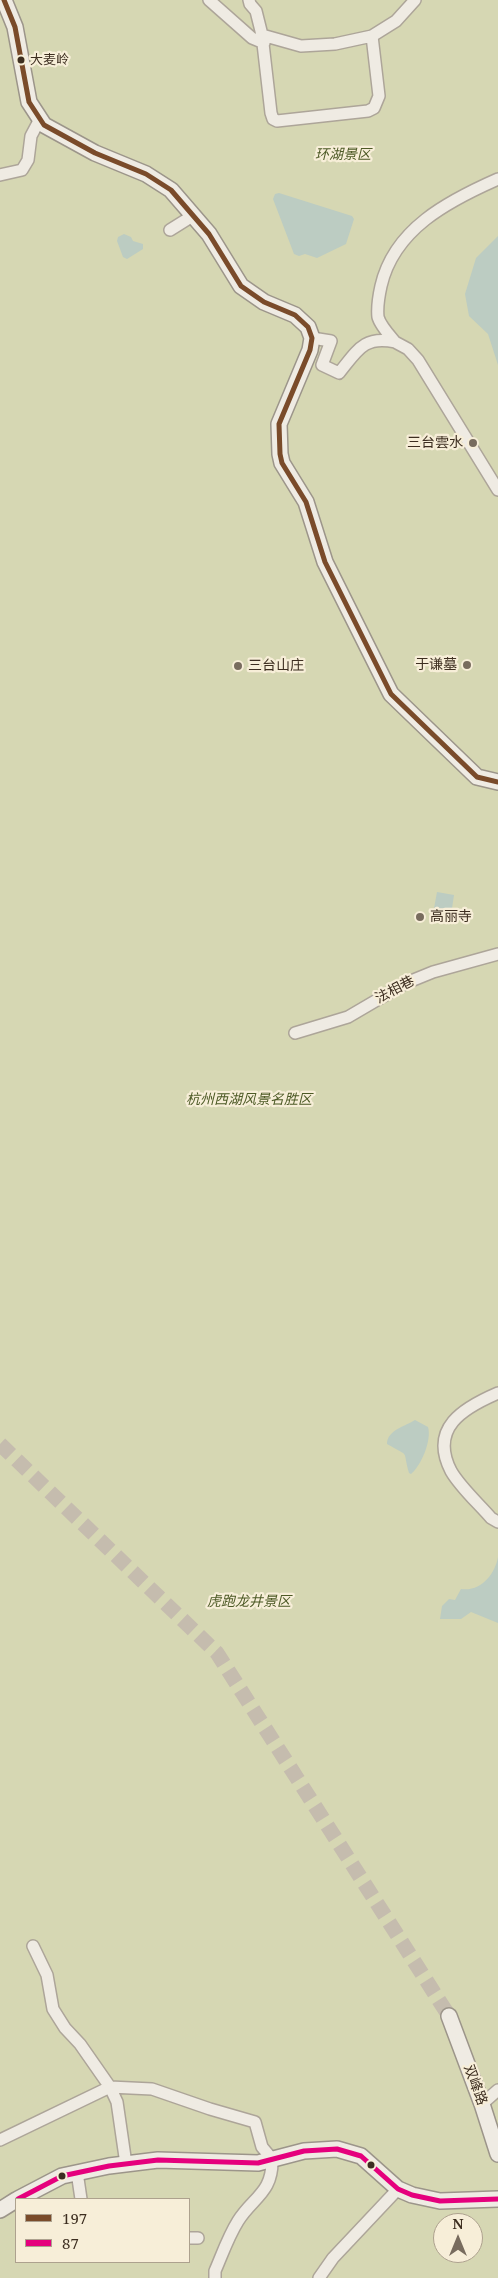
<!DOCTYPE html>
<meta charset="utf-8">
<style>
body{margin:0}
#map{position:relative;width:498px;height:2278px;overflow:hidden;background:#e7e0d1;font-family:"Noto Serif",serif}
canvas{display:block}
.legend{position:absolute;left:15px;top:2198px;width:175px;height:65px;box-sizing:border-box;background:#f7eed8;border:1px solid #ada18e;margin:0;padding:6px 9px;list-style:none;font-size:15px;color:#3d2e20}
.legend li{display:flex;align-items:center;gap:10px;height:25px}
.legend b{width:25px;border:1px solid #ada18e}
.north{position:absolute;left:433px;top:2213px;width:50px;height:50px;box-sizing:border-box;background:#f7eed8;border:1px solid #ada18e;border-radius:50%;rotate:0deg;font-size:14px;font-weight:700;line-height:20px;text-align:center;color:#3d2e20}
.north::after{content:'';display:block;margin:auto;width:18px;height:22px;background:#786c5e;clip-path:polygon(50% 0,100% 100%,50% 72%,0 100%)}
</style>
<div id="map">
<canvas width="498" height="2278"></canvas>
<ul class="legend">
<li><b style="height:6px;background:#7a4b2a"></b>197</li>
<li><b style="height:6px;background:#e5007d"></b>87</li>
</ul>
<div class="north">N</div>
</div>
<script>
const ctx = document.querySelector('canvas').getContext('2d');
ctx.lineJoin = 'round';
function fillPath(path, color) { ctx.fillStyle = color; ctx.fill(path, 'evenodd'); }
function trace(path, color, width, dash) { ctx.strokeStyle = color; ctx.lineWidth = width; ctx.lineCap = dash ? 'butt' : 'round'; ctx.setLineDash(dash || []); ctx.stroke(path); }
function drawText(font, color, halo, rows, align = 'center') {
  ctx.font = font + ' "Noto Serif","Noto Sans SC",serif'; ctx.lineWidth = 4.5; ctx.setLineDash([]); ctx.textBaseline = 'middle'; ctx.strokeStyle = halo; ctx.fillStyle = color; for (const [text, x, y, turn = 0] of rows) {
    ctx.save(); ctx.translate(x, y); ctx.rotate((+turn || 0) * Math.PI / 180); ctx.textAlign = isNaN(turn) ? turn : align; if (halo) ctx.strokeText(text, 0, 0); ctx.fillText(text, 0, 0); ctx.restore();
  }
}
const green = new Path2D(`
 M0,0H498V2278H0ZM16,2199H189V2262H16ZM443,2223H473V2253H443Z`);
const water = new Path2D(`
 M279,193L352,216L354,219L346,244L317,258L305,254L299,256L294,254L273,199L275,194Z
 M124,234L131,237L133,241L143,244V249L127,259L123,257L117,241L118,237Z
 M498,236V365L488,334L469,316L465,294L476,258Z
 M437,892L454,895L450,922L432,919Z
 M415,1420L428,1427C432,1440 421,1466 411,1474L409,1473C402,1448 411,1458 387,1444C387,1430 406,1426 415,1420Z
 M498,1557V1623L471,1612L461,1619H440L442,1606L449,1599L455,1600L461,1589C481,1592 495,1574 498,1557Z`);
const secondaryTunnel = new Path2D(`
 M0,1444L217,1653L449,2016`);
const street = new Path2D(`
 M209,0L252,38L264,43
 M249,0L250,4L256,11L262,35L301,46L335,44L372,36L396,21L415,0
 M262,35L271,113L273,119L277,121L368,111L374,108L379,96L372,36
 M0,175L22,170L28,160L31,136L40,119
 M170,230L194,215
 M312,338L331,341L322,365L339,373C357,351 364,335 395,342C390,336 380,325 378,317C377,308 379,295 381,286C394,229 448,201 498,179
 M395,342L408,349L418,360L498,490
 M295,1033L348,1017L406,983L433,972L498,954
 M498,1393C463,1408 429,1428 451,1471C460,1487 479,1504 491,1518L498,1522
 M33,1946L47,1975L53,2009L65,2028L80,2044L110,2087L117,2102L126,2164
 M482,2104L498,2090
 M0,2140L110,2087L152,2089L210,2109L255,2122L262,2147L272,2159C273,2193 253,2197 238,2221C228,2237 222,2255 215,2271V2278
 M77,2172L81,2199
 M189,2238H198
 M319,2278L333,2258L398,2189`);
const secondary = new Path2D(`
 M4,0L15,27L29,102L44,125L95,153L146,174L171,190L209,234L241,286L264,302L295,315L308,327L312,338L310,350L279,424L280,454L282,463L306,502L325,562L391,694L477,777L498,782
 M449,2016L482,2104L498,2154
 M18,2199L62,2176L109,2166L158,2160L258,2163L304,2151L337,2149L361,2156L398,2189L412,2195L440,2201L498,2199
 M0,2210L16,2200`);
const bus1 = new Path2D(`
 M4,0L15,27L29,102L44,125L95,153L146,174L171,190L209,234L241,286L264,302L295,315L308,327L312,338L310,350L279,424L280,454L282,463L306,502L325,562L391,694L477,777L498,782`);
const bus2 = new Path2D(`
 M18,2199L62,2176L109,2166L158,2160L258,2163L304,2151L337,2149L361,2156L398,2189L412,2195L440,2201L498,2199`);
const markers = [
 [21,60,4.5,"#3d2e20"],
 [473,443,5,"#786c5e"],
 [467,665,5,"#786c5e"],
 [238,666,5,"#786c5e"],
 [420,917,5,"#786c5e"],
 [371,2165,4.5,"#3d2e20"],
 [62,2176,4.5,"#3d2e20"]
];
const busNames = [
 ["大麦岭",30,60]
];
const parkNames = [
 ["环湖景区",343,155],
 ["杭州西湖风景名胜区",249,1100],
 ["虎跑龙井景区",249,1602]
];
const poiNames = [
 ["三台雲水",463,443],
 ["于谦墓",457,665],
 ["三台山庄",248,666,"left"],
 ["高丽寺",430,917,"left"]
];
const streetNames = [
 ["法相巷",395,990,-28],
 ["双峰路",475,2085,70]
];
fillPath(green, '#d6d7b3');
fillPath(water, '#bcccc2');
trace(secondaryTunnel, '#c5bcae', 15, [15, 8]);
trace(street, '#ada599', 14);
trace(secondary, '#9c958a', 18);
trace(street, '#efebe3', 11);
trace(secondary, '#efebe3', 15);
trace(bus1, '#7a4b2a', 5);
trace(bus2, '#e5007d', 5);
for (const [x, y, r, color] of markers) { const dot = new Path2D(); dot.arc(x, y, r, 0, 2 * Math.PI); ctx.fillStyle = color; ctx.fill(dot); trace(dot, '#f7eed8', 2); }
drawText('13px', '#3d2e20', '#f7eed8', busNames, 'left');
drawText('italic 14px', '#4d5a26', '#f7eed8', parkNames);
drawText('14px', '#3d2e20', '#f7eed8', poiNames, 'right');
drawText('14px', '#3d2e20', '#f7eed8', streetNames);
</script>
